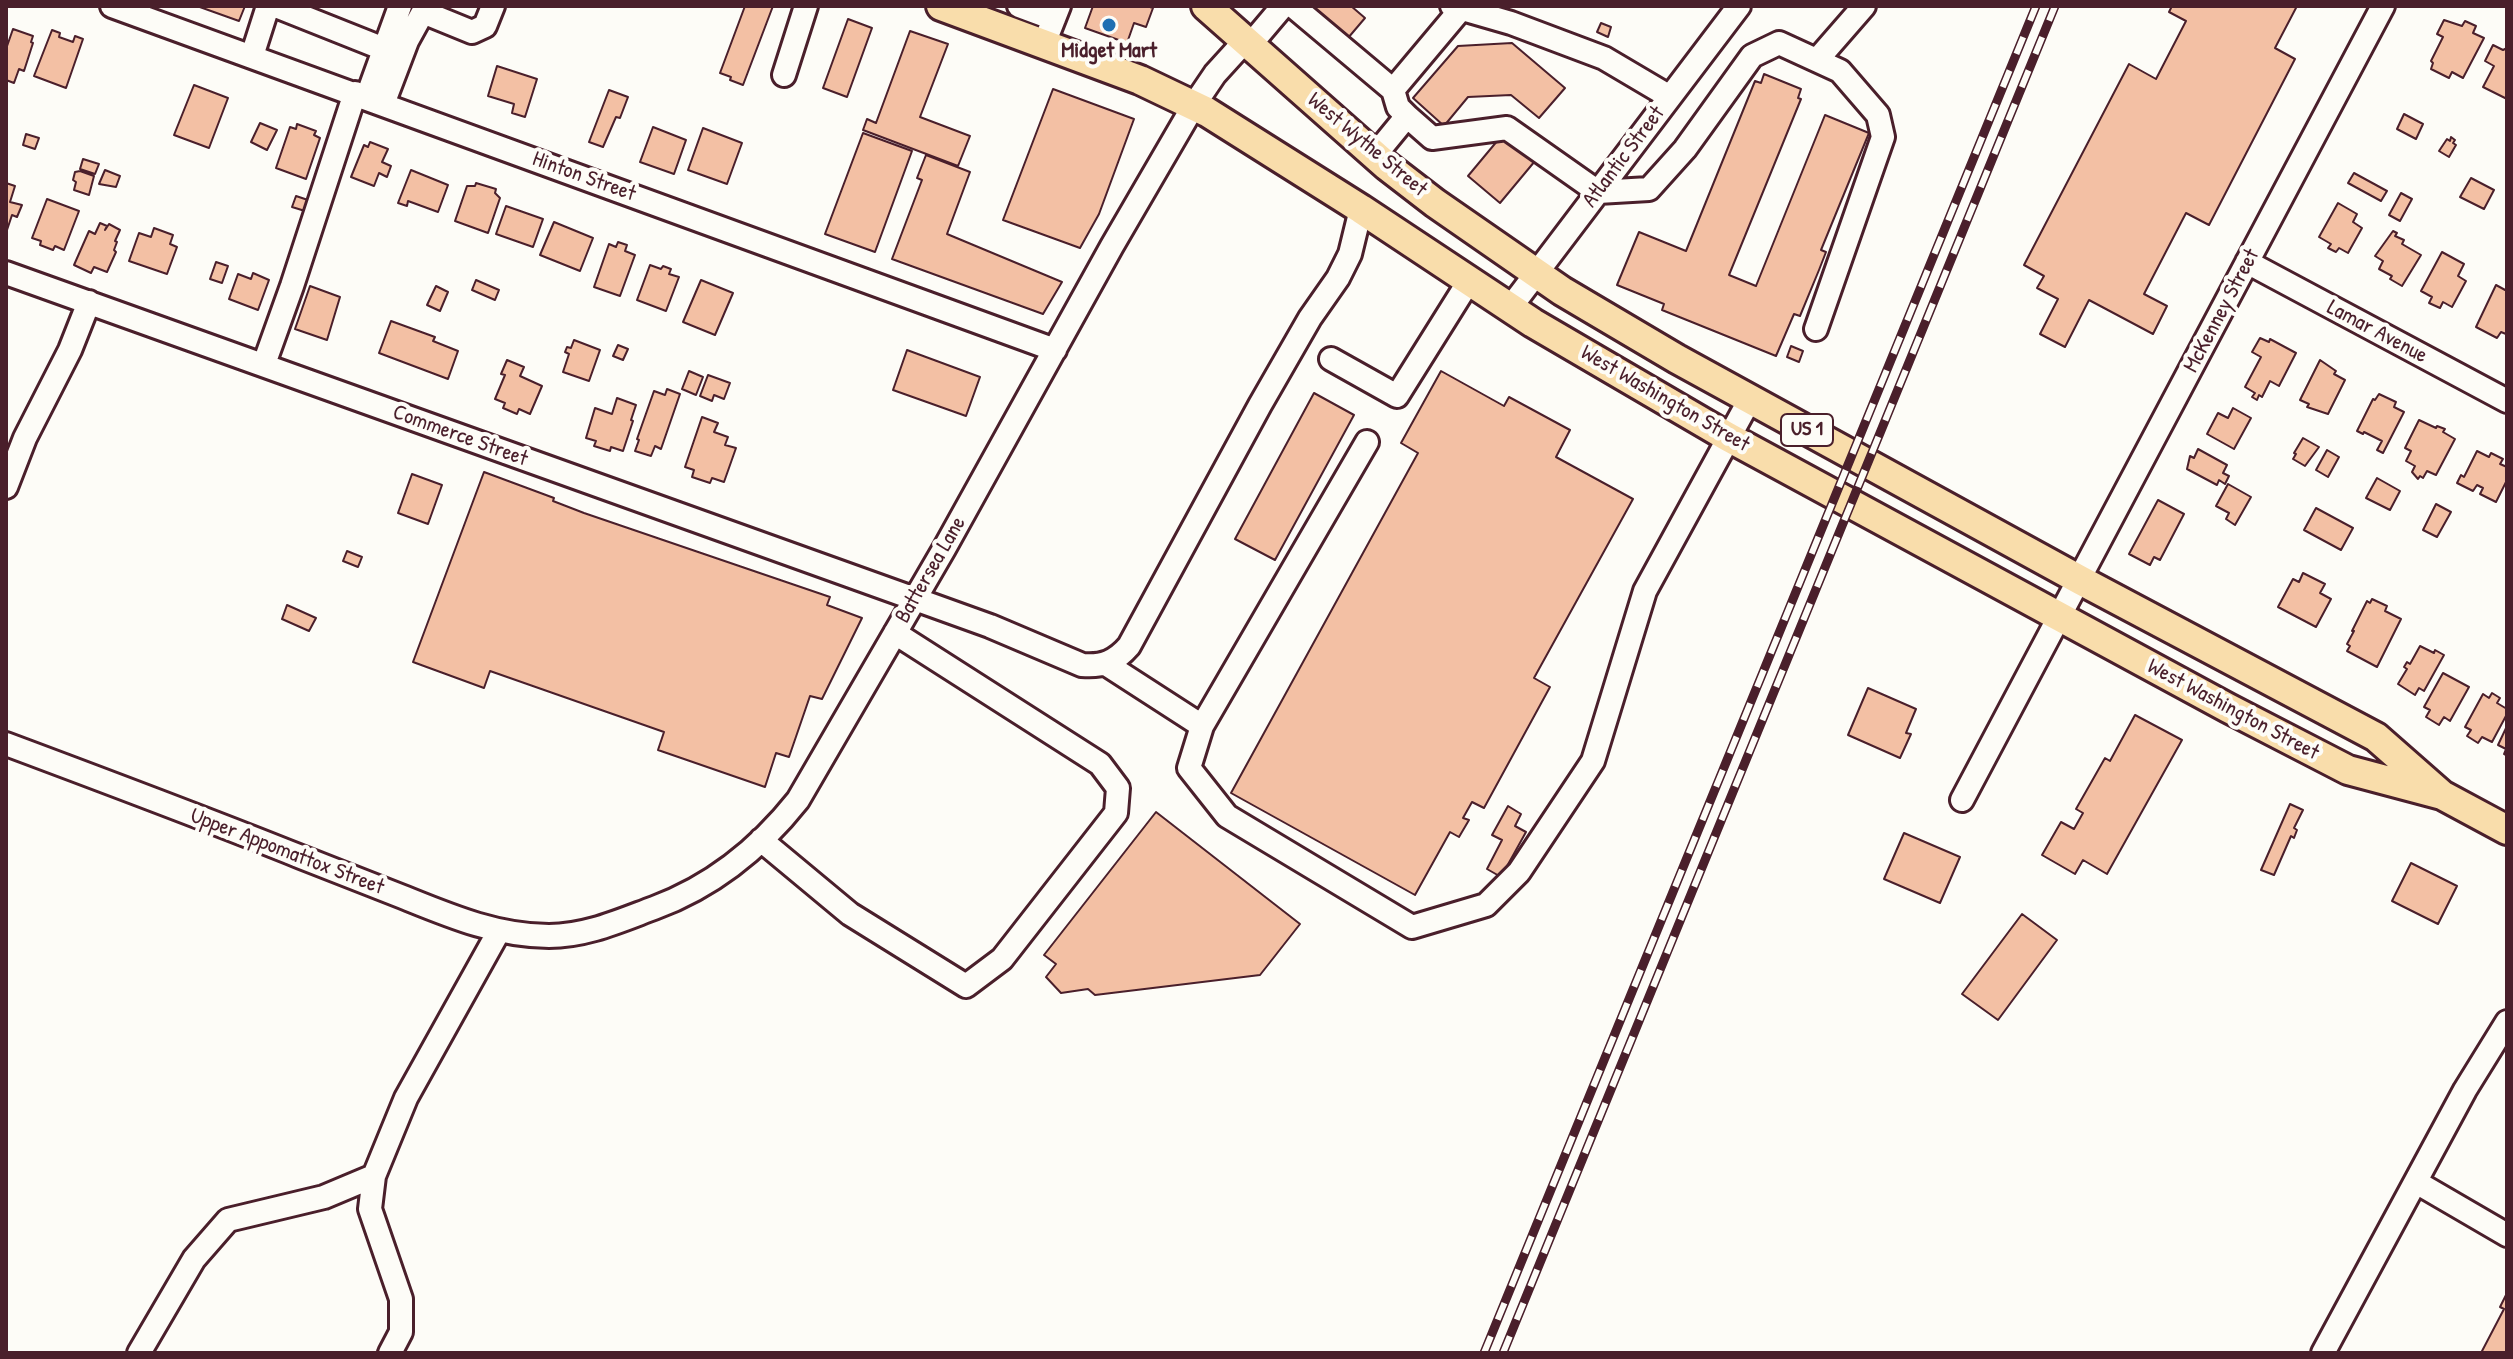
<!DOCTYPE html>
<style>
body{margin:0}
#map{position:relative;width:2513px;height:1359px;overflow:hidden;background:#fdfcf7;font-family:"Patrick Hand",sans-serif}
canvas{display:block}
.frame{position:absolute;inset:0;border:8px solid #4a1f2b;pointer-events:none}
</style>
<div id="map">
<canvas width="2513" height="1359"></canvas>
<div class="frame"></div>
</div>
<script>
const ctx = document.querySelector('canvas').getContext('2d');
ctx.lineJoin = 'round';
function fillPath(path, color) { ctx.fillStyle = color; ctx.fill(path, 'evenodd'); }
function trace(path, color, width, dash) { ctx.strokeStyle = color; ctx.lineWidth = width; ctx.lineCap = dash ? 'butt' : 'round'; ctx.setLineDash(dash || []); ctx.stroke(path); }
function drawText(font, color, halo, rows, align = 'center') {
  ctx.font = font + ' "Patrick Hand",sans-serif'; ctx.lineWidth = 8; ctx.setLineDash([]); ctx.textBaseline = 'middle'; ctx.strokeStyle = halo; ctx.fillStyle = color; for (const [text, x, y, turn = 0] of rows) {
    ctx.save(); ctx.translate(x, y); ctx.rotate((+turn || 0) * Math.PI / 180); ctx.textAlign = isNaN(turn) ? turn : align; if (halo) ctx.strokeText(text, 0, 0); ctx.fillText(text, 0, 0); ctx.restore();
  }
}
const building = new Path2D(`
 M197,6H245L239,21Z
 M745,6H773L743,85L730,80L731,77L720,73Z
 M1093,6H1147L1153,8L1146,27L1134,23L1127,43L1085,28Z
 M1309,6H1351L1365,18L1348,38Z
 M2172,6H2297L2275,48L2295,59L2209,225L2186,213L2144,294L2167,306L2153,334L2089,300L2065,347L2040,334L2058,299L2037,288L2044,276L2024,265L2129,64L2156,79L2186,21L2169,12Z
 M848,19L872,28L847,97L823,88Z
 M2444,20L2462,26L2465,21L2476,26L2473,33L2484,38L2463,78L2452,72L2449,78L2431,69L2433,63L2431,61L2443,37L2437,34Z
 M1601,23L1611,27L1608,37L1597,32Z
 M13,29L33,36L31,42L33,43L24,71L19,69L14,83L6,80V49Z
 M52,30L60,33L59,37L73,42L75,36L83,39L66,88L34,76Z
 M910,31L948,44L920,117L970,136L958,166L863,130L867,119L876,123Z
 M1512,43L1565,88L1539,118L1511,95L1468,97L1444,126L1413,98L1458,46Z
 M2493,45L2503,50L2507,48V99L2483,87L2494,66L2485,61Z
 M497,66L537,79L525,117L512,113L514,104L488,96Z
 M1764,74L1801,89L1798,98L1801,99L1729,275L1756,286L1825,115L1869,133L1821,250L1826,252L1819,270L1800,316L1794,314L1776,356L1662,310L1664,304L1617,285L1639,232L1686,251L1755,81L1761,83Z
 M194,85L228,98L209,148L174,135Z
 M1053,89L1134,119L1099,214L1080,248L1003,220Z
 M609,90L628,97L620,118L616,117L603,147L589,142Z
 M2404,114L2423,124L2416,139L2397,129Z
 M260,123L277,130L267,150L251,142Z
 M297,124L316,131L314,135L320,138L306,179L276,168L290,127L296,129Z
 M653,127L686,140L674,174L640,162Z
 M703,128L742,143L727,184L688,170Z
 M863,133L912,151L875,252L825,234Z
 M26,134L39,138L35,149L23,145Z
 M1503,134L1535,161L1500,203L1468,176Z
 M2451,137L2455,140L2453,143L2456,145L2449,157L2439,151L2447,139L2450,141Z
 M370,142L388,149L382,162L391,166L387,177L379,173L374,186L351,177L364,145L368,147Z
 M926,155L970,172L947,234L1062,282L1043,314L892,259L922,180L917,178Z
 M83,159L99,164L95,174L80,169Z
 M105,170L120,176L116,187L99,184Z
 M411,170L448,185L438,212L408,201L407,206L398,203Z
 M80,171L94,176L89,195L74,190L76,182L73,180L75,172Z
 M2354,173L2387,191L2381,201L2348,183Z
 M2471,178L2494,190L2484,209L2460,197Z
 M6,183L15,186L10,202L22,205L17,217L12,215L6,233Z
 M476,183L496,189L495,193L500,198L488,233L455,221L467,186H475Z
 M2401,193L2412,199L2400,221L2389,215Z
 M296,196L308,200L305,211L292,207Z
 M47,199L79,211L64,250L55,246L53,250L40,245L41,241L32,238Z
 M2338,203L2357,214L2353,222L2362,228L2348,253L2339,248L2336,252L2328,248L2331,244L2319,237Z
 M506,206L543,219L533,247L496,234Z
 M554,222L593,238L580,271L540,255Z
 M100,223L107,226L105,230L109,224L120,230L115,241L117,242L114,250L116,252L107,272L94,267L91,273L74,265L89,231L95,234Z
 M154,228L173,235L170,244L177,247L167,274L129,261L139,233L151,237Z
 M2393,231L2397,233L2395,236L2404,240L2402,244L2421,255L2402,286L2390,279L2392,276L2379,269L2383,261L2375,256Z
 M618,242L627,245L625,251L635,255L620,296L594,287L609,244L616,247Z
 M2442,252L2464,264L2458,276L2466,281L2452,307L2443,302L2440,308L2429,303L2432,297L2421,291Z
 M216,262L228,266L222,283L210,279Z
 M650,265L661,269L663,266L671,269L669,274L679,277L666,311L637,300Z
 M253,273L269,280L258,310L229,299L238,274L251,279Z
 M476,280L499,290L495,300L472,290Z
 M701,280L733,293L715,335L683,322Z
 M2496,285L2507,291V333L2506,334L2501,332L2497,338L2476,327Z
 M310,286L340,297L327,340L295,329Z
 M436,286L448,292L440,311L427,305Z
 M391,321L435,337L433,341L458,351L448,379L379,353Z
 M2260,338L2269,342L2270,339L2296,353L2279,386L2270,381L2262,397L2259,395L2257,400L2252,397L2255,393L2245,387L2261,357L2252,352Z
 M574,340L600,350L589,381L563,372L569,354L565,352L567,347L571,348Z
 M618,345L628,349L623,360L613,356Z
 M1791,346L1803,351L1799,362L1787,357Z
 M907,350L980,377L966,416L893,390Z
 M507,360L524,367L520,376L542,386L530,414L519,409L517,414L503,408L505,403L495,399L505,375L501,374Z
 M2320,360L2336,371L2334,374L2345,380L2328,414L2307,407L2309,404L2300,400Z
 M689,371L703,377L696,395L682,389Z
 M1441,371L1504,406L1509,397L1570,430L1556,457L1633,499L1534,678L1550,687L1484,808L1472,802L1463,818L1469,820L1459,837L1450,832L1415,895L1231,793L1418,453L1401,443Z
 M708,375L730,383L724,399L714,395L712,401L700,396Z
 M667,389L680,394L661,449L655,446L651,456L635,451L639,440L637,439L654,391L665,395Z
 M1314,393L1354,415L1275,560L1235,539Z
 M2379,394L2396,402L2394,407L2404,412L2383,453L2377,450L2382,441L2364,432L2363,434L2357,431L2373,399L2375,400Z
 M617,398L636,405L631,420L633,421L623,451L611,447L610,451L594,446L596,441L586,438L595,408L612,414Z
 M2233,408L2251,418L2234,449L2207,434L2218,413L2228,418Z
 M702,417L718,423L714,432L728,437L725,445L736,448L724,482L712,478L710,483L692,477L694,470L685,467Z
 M2419,420L2436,428L2437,426L2445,429L2443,432L2455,439L2436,475L2427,471L2423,478L2420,476L2418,479L2412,472L2415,466L2406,461L2411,451L2405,448Z
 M2303,438L2319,447L2305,466L2293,459L2296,454L2294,453Z
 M2198,449L2227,465L2223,473L2229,476L2225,484L2219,480L2217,485L2187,469L2190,456L2194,458Z
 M2327,450L2339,457L2328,477L2316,470Z
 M2477,451L2489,457L2491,453L2503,459L2500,464L2507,467V480L2496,502L2480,494L2483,488L2477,485L2473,491L2457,483L2461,475L2464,477Z
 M484,472L554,498L553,501L584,513L830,597L827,605L862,618L822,699L810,696L789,757L776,753L765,787L658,750L664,732L490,671L484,688L413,662Z
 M412,474L442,485L428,524L398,513Z
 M2377,478L2400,491L2390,510L2366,498Z
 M2228,484L2251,497L2235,525L2226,519L2229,513L2216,506Z
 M2158,500L2184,514L2160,560L2154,557L2150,565L2129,554Z
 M2436,504L2451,512L2437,537L2423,530Z
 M2316,508L2353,528L2341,550L2304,530Z
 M347,551L362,557L358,567L343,561Z
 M2303,573L2325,584L2320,593L2331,599L2316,627L2278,607L2293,579L2299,582Z
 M2372,599L2387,606L2385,611L2401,619L2377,667L2347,651L2350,646L2347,644L2354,631H2352L2367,601L2370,603Z
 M287,605L316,618L309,631L282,619Z
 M2420,646L2434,653L2435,650L2444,655L2424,691L2419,688L2415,695L2398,684L2407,669L2404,667L2407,662L2410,664Z
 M2443,673L2469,687L2450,721L2444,717L2439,725L2426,717L2430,710L2424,707Z
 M1868,688L1916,709L1906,733L1911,734L1900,758L1848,735Z
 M2492,693L2500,698L2497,703L2507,709V714L2492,742L2482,737L2478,743L2467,736L2471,730L2465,727L2483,694L2489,698Z
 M2135,715L2182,740L2107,874L2083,860L2075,874L2042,855L2061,822L2074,829L2083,813L2076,809L2105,758L2110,761Z
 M2507,726V756L2504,754L2506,749L2498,745Z
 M2290,804L2303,810L2294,828L2297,830L2294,838L2291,836L2274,875L2261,870Z
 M1508,806L1521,814L1515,826L1526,832L1501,877L1487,869L1502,840L1492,835Z
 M1156,812L1300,924L1260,975L1095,995L1088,989L1061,993L1046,977L1056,964L1044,955Z
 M1904,833L1960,857L1940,903L1884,879Z
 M2411,863L2457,886L2438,924L2392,901Z
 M2022,914L2057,940L1998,1020L1962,994Z
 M2507,1293V1353H2481L2504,1309L2500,1307Z`);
const minor = new Path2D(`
 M112,6L1055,350
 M276,6L384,49
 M425,6L423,12L472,32L485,26L493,6
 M1019,6L1054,19
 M1293,6L1393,90L1398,107L1407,116L1375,155
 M1452,6L1511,23L1604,58L1670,97
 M1044,44L1059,6
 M1250,45L1283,6
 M252,56L268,6
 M1817,60L1864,6
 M784,75L806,6
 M1393,90L1461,9
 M367,97L400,6
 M383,104L407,41L423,12
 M1407,116L1432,138L1507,128L1598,192L1649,189L1685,149L1752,56L1779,43L1840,71L1878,115L1883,137L1816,329
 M2247,262L2507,401
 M6,273L915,599L990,626L1082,665C1103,667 1116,661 1129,646L1260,405L1310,318L1338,278L1350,254L1361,209
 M1510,308L1739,6
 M1331,359L1397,396L1469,281
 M264,364L292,286L355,93
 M6,487L25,438L70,350L89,302
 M1106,664L1202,726L1189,768L1227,816L1412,927L1486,905L1519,872L1593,761L1645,591L1750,399
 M1202,726L1367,442
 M6,744C105,781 204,818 301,857C335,870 369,884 403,897C450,916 497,936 549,936C586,936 619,921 654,908C711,887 760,848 798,800L944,549L1112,246L1194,105L1215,74L1245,41
 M1962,800L2383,6
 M761,840L850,914L966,986L1002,959L1116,813L1118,788L1100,764L895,633
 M2416,1182L2507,1235
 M139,1353L194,1259L228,1220L324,1197L374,1176
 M390,1353L401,1332V1299L370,1209L374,1176L406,1098L499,931
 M2323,1353L2465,1090L2507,1022`);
const major = new Path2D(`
 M941,6L1140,80L1207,112L1361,209L1533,323L1728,437L2228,708L2348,770L2442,795
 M1206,6L1387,166L1435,203L1562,291L1677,359L2080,580L2376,737L2442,795L2507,830`);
const rail = new Path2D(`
 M1484,1353L2036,6
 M1503,1353L2055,6`);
const markers = [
 [1109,25,8,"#1f6fb2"]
];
const shields = [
 [1807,430,52]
];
const shieldNames = [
 ["US 1",1807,430]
];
const poiNames = [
 ["Midget Mart",1109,51]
];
const streetNames = [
 ["West Wythe Street",1367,145,40],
 ["Atlantic Street",1624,157,-53],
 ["Hinton Street",584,177,20],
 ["McKenney Street",2222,311,-62],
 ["Lamar Avenue",2377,332,28],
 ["West Washington Street",1665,399,30],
 ["Commerce Street",460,436,20],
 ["Battersea Lane",931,570,-60],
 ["West Washington Street",2233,710,28],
 ["Upper Appomattox Street",287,852,21]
];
fillPath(building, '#f3c0a4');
trace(building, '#4a1f2b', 2);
trace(minor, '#4a1f2b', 28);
trace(major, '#4a1f2b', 34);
trace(minor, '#fdfcf7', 22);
trace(major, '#f9ddab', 28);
trace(rail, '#4a1f2b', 9);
trace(rail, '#fdfcf7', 6, [18]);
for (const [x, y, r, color] of markers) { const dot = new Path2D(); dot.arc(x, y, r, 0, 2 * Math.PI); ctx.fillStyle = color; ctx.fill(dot); trace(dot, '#fdfcf7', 3); }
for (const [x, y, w] of shields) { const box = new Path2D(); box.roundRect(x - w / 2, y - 16, w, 32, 6); ctx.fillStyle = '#fdfcf7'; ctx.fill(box); trace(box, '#4a1f2b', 2); }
drawText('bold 20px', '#4a1f2b', null, shieldNames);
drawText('bold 22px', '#4a1f2b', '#fdfcf7', poiNames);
drawText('22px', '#4a1f2b', '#fdfcf7', streetNames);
</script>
